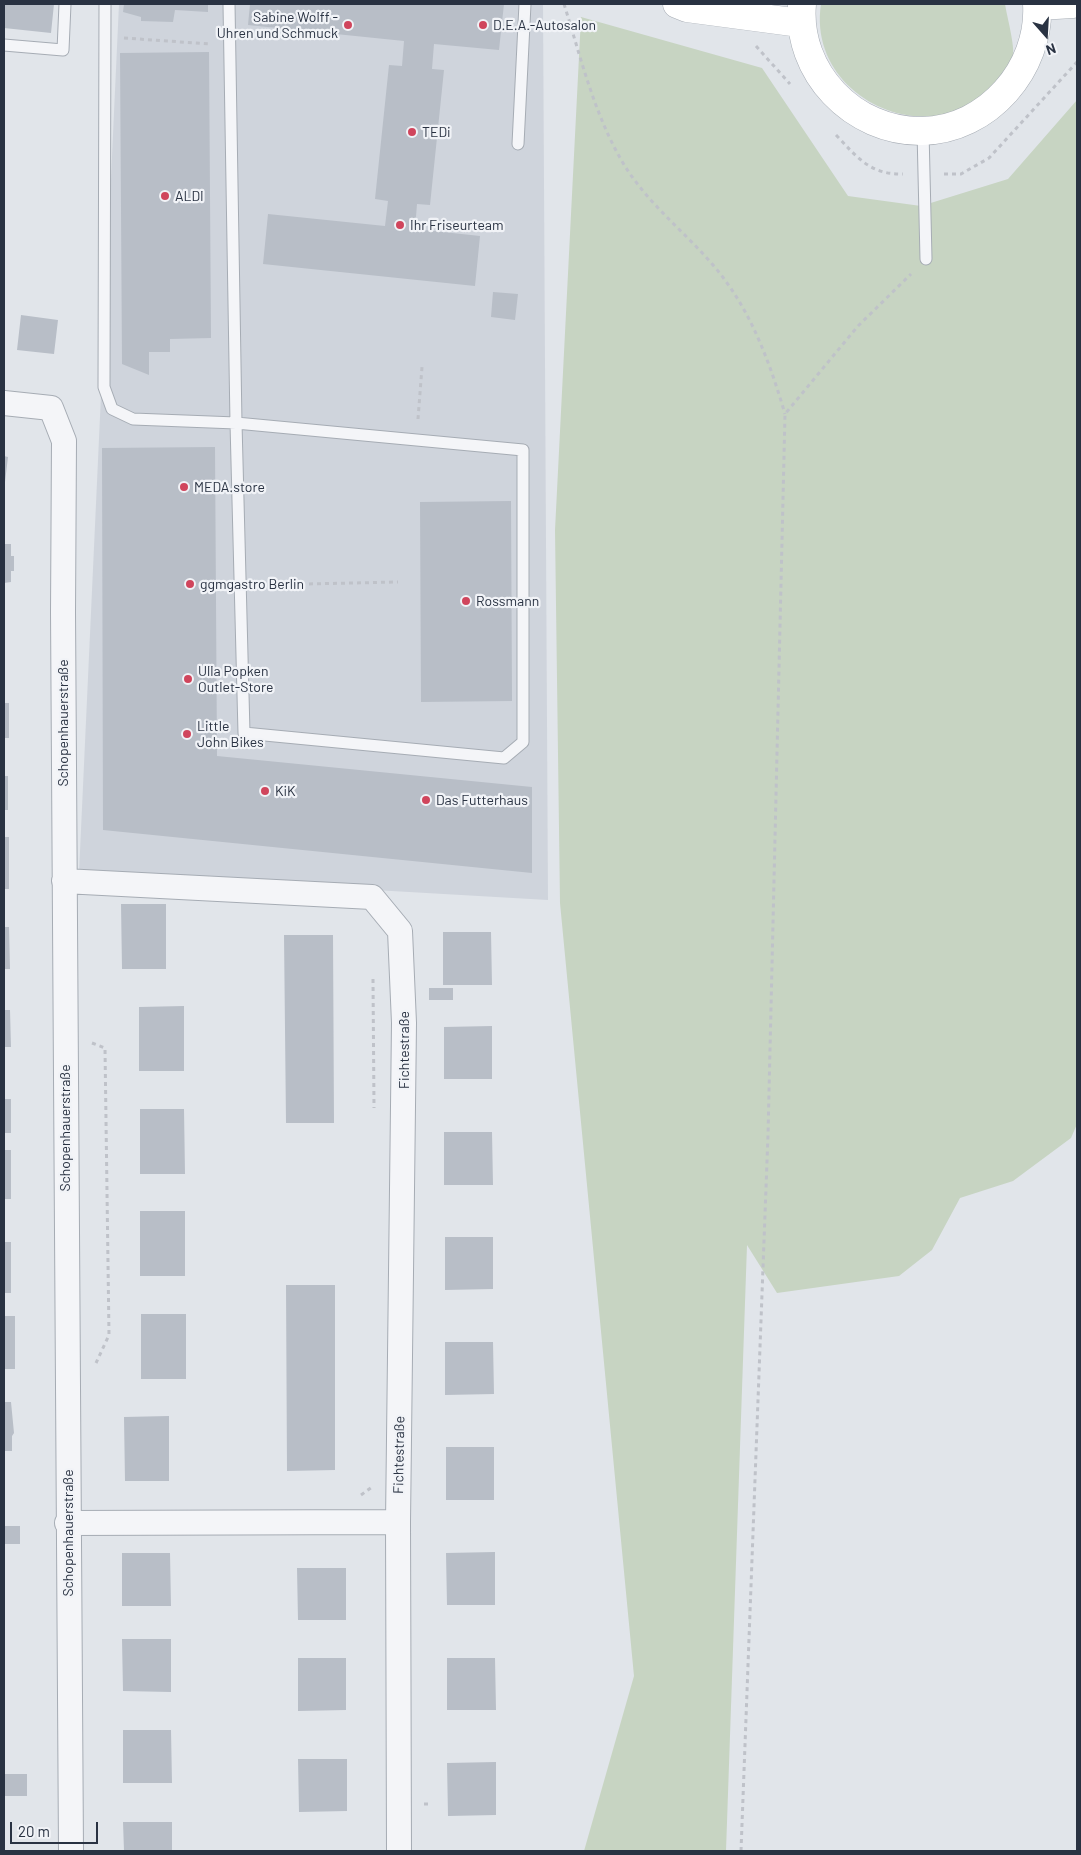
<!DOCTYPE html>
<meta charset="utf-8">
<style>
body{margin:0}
#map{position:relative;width:1081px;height:1855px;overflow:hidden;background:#e1e5ea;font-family:Barlow,sans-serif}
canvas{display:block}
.frame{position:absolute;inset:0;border:5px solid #293242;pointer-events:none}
.north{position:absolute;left:1021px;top:10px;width:50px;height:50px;-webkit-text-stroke:4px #f1f3f7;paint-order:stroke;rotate:161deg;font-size:14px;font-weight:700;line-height:20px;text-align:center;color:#293242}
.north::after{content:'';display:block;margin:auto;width:18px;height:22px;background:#293242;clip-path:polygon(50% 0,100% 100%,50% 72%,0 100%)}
.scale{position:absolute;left:10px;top:1822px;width:88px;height:22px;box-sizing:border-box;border:2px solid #293242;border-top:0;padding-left:6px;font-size:15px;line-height:18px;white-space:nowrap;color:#293242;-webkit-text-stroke:4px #f1f3f7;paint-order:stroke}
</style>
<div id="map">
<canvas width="1081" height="1855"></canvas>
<div class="frame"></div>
<div class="north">N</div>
<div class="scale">20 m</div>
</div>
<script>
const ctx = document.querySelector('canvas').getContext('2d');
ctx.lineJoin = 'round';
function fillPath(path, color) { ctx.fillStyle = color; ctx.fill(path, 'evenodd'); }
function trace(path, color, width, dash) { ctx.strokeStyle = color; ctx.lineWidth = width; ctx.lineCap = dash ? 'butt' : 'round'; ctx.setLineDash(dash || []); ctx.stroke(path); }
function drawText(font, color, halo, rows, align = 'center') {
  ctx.font = font + ' Barlow,sans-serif'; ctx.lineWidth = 4.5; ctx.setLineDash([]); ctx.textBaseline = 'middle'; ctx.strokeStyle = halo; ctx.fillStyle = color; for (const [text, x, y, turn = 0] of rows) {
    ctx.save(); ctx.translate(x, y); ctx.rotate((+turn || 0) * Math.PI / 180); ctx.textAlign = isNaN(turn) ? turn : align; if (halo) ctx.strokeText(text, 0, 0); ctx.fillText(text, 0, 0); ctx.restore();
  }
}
const built = new Path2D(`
 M119,4H543L548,900L79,873Z`);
const green = new Path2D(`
 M821,4H1005C1007,17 1015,45 1013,57C1011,66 1002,75 996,82C936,157 806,100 821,4Z
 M581,17L762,68L848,196L921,206L1008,179L1077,100V1124L1071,1138L1013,1181L960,1198L932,1250L899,1276L777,1293L747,1245L726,1851H584L634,1676L560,903L555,530Z`);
const building = new Path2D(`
 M4,4H54L51,33L4,28Z
 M124,4H208V12L175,10L173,22L141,21V17L123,12Z
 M250,4H504L499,50L434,44L432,69L444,70L430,205L417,204L415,229L480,236L475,286L263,264L268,214L385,226L388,201L375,199L389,65L402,66L404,41L248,25Z
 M209,52L211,338L170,339V352H149V375L122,364L120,53Z
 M493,292L518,294L515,320L491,317Z
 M21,315L58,320L54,354L17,350Z
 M215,447L217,756L532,787V873L103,830L102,448Z
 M4,456L8,457L5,482H4Z
 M511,501L512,701L421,702L420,502Z
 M4,544H11V556H14V571H11V582L4,583Z
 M4,703H9V738H4Z
 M4,776H8V810H4Z
 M4,837H9V889H4Z
 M121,904H166V969H122Z
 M4,927H9L10,969H4Z
 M443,932H491L492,985H443Z
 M284,935H333L334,1123H286Z
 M429,988H453V1000H429Z
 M184,1006V1071H139V1007Z
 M4,1010H10L11,1047H4Z
 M492,1026V1079H444V1027Z
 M4,1099H11V1133H4Z
 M140,1109H184L185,1174H140Z
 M444,1132H492L493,1185H444Z
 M4,1150H11V1199H4Z
 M140,1211H185V1276H140Z
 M445,1237H493V1289L445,1290Z
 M4,1242H11V1293H4Z
 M286,1285H335V1470L287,1471Z
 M141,1314H186V1379H141Z
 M4,1316H15V1369H4Z
 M445,1342H493L494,1394L445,1395Z
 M4,1402H11L14,1433L12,1436V1451H4Z
 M169,1416V1481H125L124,1417Z
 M446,1447H494V1500H446Z
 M4,1526H20V1544H4Z
 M495,1552V1605H447L446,1553Z
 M122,1553H170L171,1606H122Z
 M297,1568H346V1620H298Z
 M122,1639H171V1692L123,1691Z
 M298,1658H346V1710L298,1711Z
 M447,1658H495L496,1710H447Z
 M123,1730H171L172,1783H123Z
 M298,1759H347V1811L299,1812Z
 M496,1762V1815L448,1816L447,1763Z
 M5,1774H27V1796H5Z
 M123,1822H172V1851H124Z`);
const path = new Path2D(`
 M564,4C581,58 594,114 623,163C647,203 683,230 713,265C750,308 769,360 785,414
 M124,38L210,44
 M756,46L790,84
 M836,135C857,157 870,175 903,174
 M944,174H961L989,158L1077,62
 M418,419L422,367
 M261,585L398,582
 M373,979L374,1108
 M92,1043L105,1048L109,1335L96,1363
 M361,1495L372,1487
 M424,1804H432
 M741,1851L768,1135L785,414L858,326L911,274`);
const lane = new Path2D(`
 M105,4L104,387L112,409L133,419L236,423L244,733L504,758L523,742V450L236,423L229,4
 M4,45L63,50L65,4
 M923,131L926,259
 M518,144L525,4`);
const street = new Path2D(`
 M4,403L51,408L64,441L63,612L71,1851
 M64,881L372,897L400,931L404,1023L398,1522L67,1523
 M398,1522L399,1851`);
const secondary = new Path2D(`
 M677,4L687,8L800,23
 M802,4C796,72 853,132 922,131C988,130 1041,68 1037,4
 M1038,6L1073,4`);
const markers = [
 [348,25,5,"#d0455c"],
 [483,25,5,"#d0455c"],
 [412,132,5,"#d0455c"],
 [165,196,5,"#d0455c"],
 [400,225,5,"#d0455c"],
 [184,487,5,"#d0455c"],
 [190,584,5,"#d0455c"],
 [466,601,5,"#d0455c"],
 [188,679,5,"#d0455c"],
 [187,734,5,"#d0455c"],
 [265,791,5,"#d0455c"],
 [426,800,5,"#d0455c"]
];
const poiNames = [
 ["Sabine Wolff -",338,17,"right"],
 ["Uhren und Schmuck",338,33,"right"],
 ["D.E.A.-Autosalon",493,25],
 ["TEDi",422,132],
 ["ALDI",175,196],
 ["Ihr Friseurteam",410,225],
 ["MEDA.store",194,487],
 ["ggmgastro Berlin",200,584],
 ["Rossmann",476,601],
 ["Ulla Popken",198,671],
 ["Outlet-Store",198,687],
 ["Little",197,726],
 ["John Bikes",197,742],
 ["KiK",275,791],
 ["Das Futterhaus",436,800]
];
const streetNames = [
 ["Schopenhauerstraße",63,723,-90],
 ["Fichtestraße",404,1050,-90],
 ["Schopenhauerstraße",65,1128,-90],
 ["Fichtestraße",399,1455,-89],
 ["Schopenhauerstraße",68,1533,-90]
];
fillPath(built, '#cfd4dc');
fillPath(green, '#c7d4c2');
fillPath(building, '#b8bec7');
trace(lane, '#a6acb4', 13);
trace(street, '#a6acb4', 26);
trace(secondary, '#a6acb4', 29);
trace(path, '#bfc2c9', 3, [4, 4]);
trace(lane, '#f4f5f8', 11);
trace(street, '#f4f5f8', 24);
trace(secondary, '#fff', 28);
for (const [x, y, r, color] of markers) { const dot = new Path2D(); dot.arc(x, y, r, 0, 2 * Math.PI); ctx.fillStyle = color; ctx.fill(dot); trace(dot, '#f1f3f7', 2); }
drawText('14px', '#293242', '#f1f3f7', poiNames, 'left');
drawText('14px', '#293242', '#f1f3f7', streetNames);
</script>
